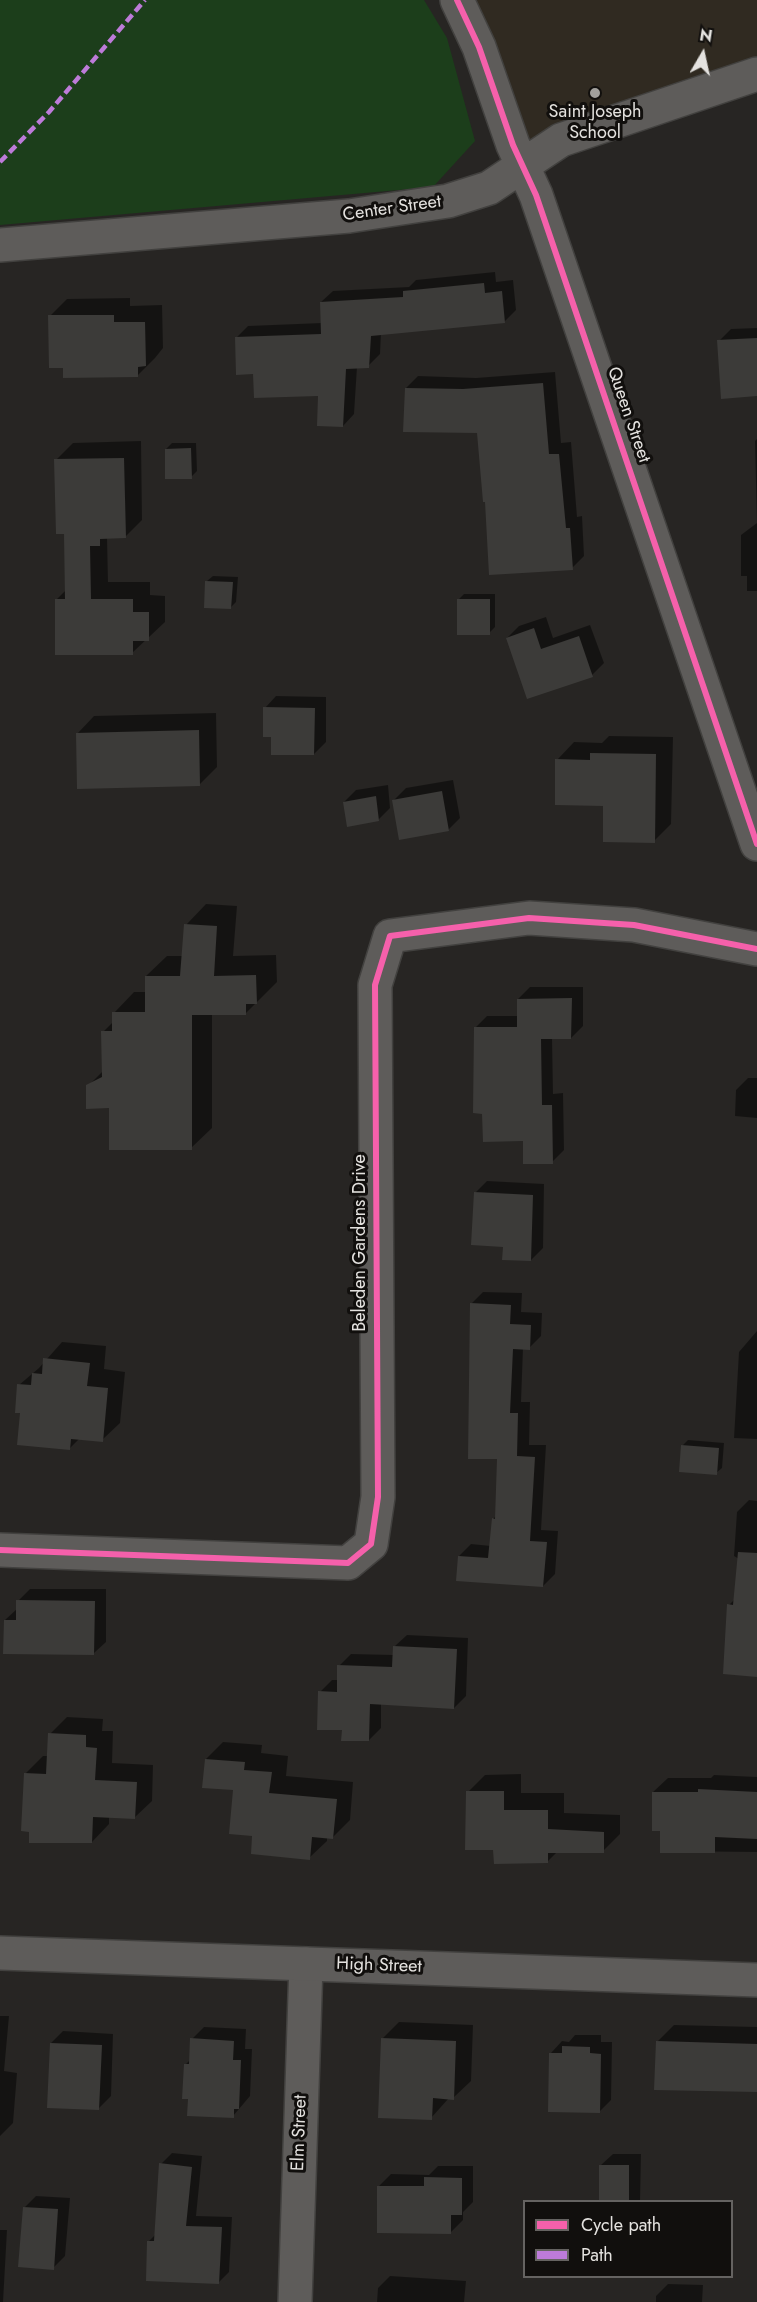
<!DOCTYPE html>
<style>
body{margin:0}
#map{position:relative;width:757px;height:2302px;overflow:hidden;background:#272523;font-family:Jost,sans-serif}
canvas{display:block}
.legend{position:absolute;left:523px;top:2200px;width:210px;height:78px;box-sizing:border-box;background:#110f0d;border:2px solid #656361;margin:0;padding:8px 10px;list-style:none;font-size:18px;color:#e4e2df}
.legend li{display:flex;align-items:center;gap:12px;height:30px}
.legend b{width:30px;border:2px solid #656361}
.north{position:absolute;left:673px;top:24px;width:60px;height:60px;-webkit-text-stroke:4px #110f0d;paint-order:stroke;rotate:9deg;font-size:16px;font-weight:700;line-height:24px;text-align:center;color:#e4e2df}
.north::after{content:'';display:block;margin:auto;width:21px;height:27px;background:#e4e2df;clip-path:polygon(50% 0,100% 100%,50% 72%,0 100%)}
</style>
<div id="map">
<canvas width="757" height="2302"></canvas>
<ul class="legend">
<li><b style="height:8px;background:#f560ab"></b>Cycle path</li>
<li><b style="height:8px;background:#bd7bd9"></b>Path</li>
</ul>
<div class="north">N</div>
</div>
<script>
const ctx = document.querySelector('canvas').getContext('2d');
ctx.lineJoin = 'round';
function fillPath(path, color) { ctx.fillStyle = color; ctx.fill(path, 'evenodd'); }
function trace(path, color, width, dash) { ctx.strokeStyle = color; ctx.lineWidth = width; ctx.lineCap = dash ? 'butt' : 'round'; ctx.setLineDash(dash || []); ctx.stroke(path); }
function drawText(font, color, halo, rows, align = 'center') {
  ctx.font = font + ' Jost,sans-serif'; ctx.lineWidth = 6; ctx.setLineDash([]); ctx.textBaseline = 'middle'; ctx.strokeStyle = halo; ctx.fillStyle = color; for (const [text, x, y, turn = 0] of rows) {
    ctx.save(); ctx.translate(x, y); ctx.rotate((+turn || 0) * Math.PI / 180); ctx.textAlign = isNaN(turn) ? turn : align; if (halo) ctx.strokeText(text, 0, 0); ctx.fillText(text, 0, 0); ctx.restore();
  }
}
const built = new Path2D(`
 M457,0H757V74L522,165Z`);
const green = new Path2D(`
 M0,0H424L447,38L475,141L433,187L0,225Z`);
const shadow = new Path2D(`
 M495,272L496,282L513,280L516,310L504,322L381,333L380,354L368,366L357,367L354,414L343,426L320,395L255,372L237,337L248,326L322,323L321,302L333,291L409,287L416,280Z
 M130,298V306L162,305L163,348L155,358L137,376L64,366L50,316L67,299Z
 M757,328V395L719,341L731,329Z
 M555,372L561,443L571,442L577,517L582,516L584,556L572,568L486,501L478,431L406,388L418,376L476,378Z
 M757,439V591H747V576H741V535L757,523L755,441Z
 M141,441L142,520L125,537H107L108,582H150V595L165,596V622L132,653L57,599L67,589L66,532L56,460L73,443Z
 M172,443H196L197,471L191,477L166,449Z
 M213,576L238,577L236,602L230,608L207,581Z
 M464,594H495V627L489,633L458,600Z
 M546,617L553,638L590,625L604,663L592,675L507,638L519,626Z
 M276,696L326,697V742L314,754L273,736L265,708Z
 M216,713L217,767L200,784L77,734L94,716Z
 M609,736L673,737L671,824L654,841L605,805L557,760L574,742L602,743Z
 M453,780L460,818L448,830L394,800L406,788Z
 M388,785L390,808L378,820L344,802L356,790Z
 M206,904L237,906L233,956L276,955L277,982L245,1014H212V1128L191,1148L111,1107L88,1086L103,1071V1032L114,1021V1013L134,992H146V976L167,956H183L186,925Z
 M530,987H583V1026L571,1038H552L553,1094L563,1093L564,1150L552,1162L524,1139L475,1028L487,1016H518V999Z
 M748,1078H757V1118L735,1116L736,1090Z
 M487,1181L544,1184L543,1248L531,1260L504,1246L475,1193Z
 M483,1292L522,1293L521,1312L542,1313L541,1336L529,1348H523L521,1402H530L529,1445H546L541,1530L558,1531L555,1574L543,1586L459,1556L471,1544L491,1546L493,1519L496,1516L498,1458L471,1304Z
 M757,1331V1439L734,1438L739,1352Z
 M62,1342L106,1346L104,1369L125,1372L120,1423L102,1440L80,1438L70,1448L21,1412L19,1385L39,1368Z
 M688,1440L724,1443L722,1468L716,1473L682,1446Z
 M749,1500L757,1501V1675L729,1605L735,1599L739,1559L734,1556L737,1512Z
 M30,1589H106V1642L94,1653L5,1620L18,1608V1601Z
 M407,1635L468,1638L466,1696L454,1708L381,1704V1728L369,1740L343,1729L320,1692L332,1680H339V1666L351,1654L394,1655L395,1646Z
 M67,1717L103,1719L102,1731H113L112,1763L153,1765L152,1801L134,1818L109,1816V1824L92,1842L26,1773L43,1756H48L50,1734Z
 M223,1742L262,1745L261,1753L288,1756L286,1776L353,1782L350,1820L333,1837H327V1841L309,1858L254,1834L235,1789L206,1759Z
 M521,1774V1793H564V1813L620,1815V1834L603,1851L557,1852L547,1862L495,1848L468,1792L485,1775Z
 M714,1775L757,1777V1852L661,1851V1830L653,1792L668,1778H711Z
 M0,2016H9L4,2071L17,2073L13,2123L0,2136Z
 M399,2022L473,2025L471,2081L453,2098H449L431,2118L382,2039Z
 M674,2025L757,2027V2091L657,2042Z
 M204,2027L246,2029L245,2049H252L250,2096L233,2116L185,2065L191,2059L192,2039Z
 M63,2031L113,2034L111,2096L99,2108L51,2043Z
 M575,2035H601V2042H612L611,2100L599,2112L551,2053L562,2041L569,2042Z
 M172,2153L202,2156L196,2216L232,2217L229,2272L219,2282L149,2241L156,2234L161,2164Z
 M613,2154H641L640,2202H600L601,2165Z
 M438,2166H473V2202L463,2212V2220L451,2232L379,2186L391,2174L429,2175Z
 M36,2196L70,2198L65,2256L53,2268L24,2208Z
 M0,2230H7L3,2302H0Z
 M390,2276L466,2281L464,2302H377L378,2288Z
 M668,2284L703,2285L702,2302H656V2296Z`);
const building = new Path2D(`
 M484,283L485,293L502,291L505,323L371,336L369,368L346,369L343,427L317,426L318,396L254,398L253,374L236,375L235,337L321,334L320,302L403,297V291Z
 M48,315H114V322H145L146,366L138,367V377L63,378V368H49Z
 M757,338V396L721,399L717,340Z
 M543,383L549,454H559L566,528H570L573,570L489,575L485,502H483L477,433L403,432L405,388L463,389Z
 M191,448L192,479H165V449Z
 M124,458L126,538L100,539V546H90L91,599H133V612H149V641H133V655H55V599H65L64,534H56L54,459Z
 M205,581L233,582L231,609L204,608Z
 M457,599H490V635H457Z
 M534,628L541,649L579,636L593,677L527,699L506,638Z
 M263,707L315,708L314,755H271V737H263Z
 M199,730L200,786L77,789L76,733Z
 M590,753L656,754L655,843L603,842V806L555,805V759L590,760Z
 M442,791L449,831L399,840L392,800Z
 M376,796L379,821L347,827L343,802Z
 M184,924L217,926L214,976L256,975L257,1004H246V1015H192V1150H109V1108L86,1109V1085L102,1077L101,1031H112V1012H145V976H180Z
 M572,998L571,1039H541L542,1105H552L553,1164H523V1141L483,1142L482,1114L473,1113L474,1027H517V999Z
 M474,1192L533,1195L531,1261L502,1260L503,1247L471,1245Z
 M470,1303L511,1305L510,1324L531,1325L530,1350L513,1349L510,1413H518L517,1456L535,1457L530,1541L547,1542L543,1587L456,1581L458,1556L488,1558L492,1518L495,1519L497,1459H468Z
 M43,1358L90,1363L87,1386L108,1388L103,1442L71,1439L70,1450L17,1445L20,1413H15L17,1384L31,1385L32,1373L42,1374Z
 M681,1445L719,1448L717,1475L679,1472Z
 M738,1552L757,1553V1677L723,1674L727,1604L733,1605Z
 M16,1600L95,1601L94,1655L3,1654L4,1620H16Z
 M393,1646L457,1649L454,1709L370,1704L369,1741H341L342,1730H317L318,1691L337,1692V1665L392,1667Z
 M48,1733L86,1735V1747L97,1748L95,1780L137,1782L135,1819L93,1817L92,1843H29V1832L21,1831L24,1773L46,1774Z
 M205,1759L245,1762L244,1770L272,1772L269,1793L337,1799L333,1839L312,1837L310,1860L251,1854L252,1836L229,1834L233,1790L202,1788Z
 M698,1789L757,1792V1839L715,1837V1853H660V1831H652V1792H698Z
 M466,1791H504V1810H548V1829L604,1832V1853H548V1863L494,1864L493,1850H465Z
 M190,2038L234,2041L233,2060H241L239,2109H234V2118L187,2116L188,2099H182L184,2064H189Z
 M381,2038L456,2041L454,2100L433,2098L432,2120L378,2118Z
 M656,2041L757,2044V2092L654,2090Z
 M50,2043L102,2045L99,2110L47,2108Z
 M562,2046L590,2047V2053L601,2054L600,2113L548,2112L549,2053H562Z
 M159,2163L192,2167L186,2226L222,2227L219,2284L146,2281L147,2241H154Z
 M599,2165H629V2202H599Z
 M424,2177L462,2178V2215H451V2234L377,2233V2186H424Z
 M23,2207L58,2209L54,2270L18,2267Z`);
const minor = new Path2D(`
 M457,0L479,47L513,145L536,195L757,844
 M0,245L349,216L448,201L489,188L561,140L757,74
 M0,1550L348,1563L371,1544L378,1497L375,985L390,936L529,918L634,925L757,949
 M295,2302L306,1964`);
const tertiary = new Path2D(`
 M0,1953L757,1980`);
const quiet = new Path2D(`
 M0,162L49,112L145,0`);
const cycleway = new Path2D(`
 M457,0L479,47L513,145L536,195L757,844
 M0,1550L348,1563L371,1544L378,1497L375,985L390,936L529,918L634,925L757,949`);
const markers = [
 [595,93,6,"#a2a09d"]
];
const poiNames = [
 ["Saint Joseph",595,113],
 ["School",595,134]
];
const streetNames = [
 ["Center Street",392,209,-8],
 ["Queen Street",628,415,71],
 ["Beleden Gardens Drive",361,1243,-90],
 ["High Street",379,1966,2],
 ["Elm Street",300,2133,-88]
];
fillPath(built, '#302a21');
fillPath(green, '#1c3e1b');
fillPath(shadow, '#0007');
fillPath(building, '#3c3b39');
trace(minor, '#42413f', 36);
trace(tertiary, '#42413f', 36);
trace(minor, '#5e5c5a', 33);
trace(tertiary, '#5e5c5a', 33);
trace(quiet, '#bd7bd9', 4.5, [9, 4.5]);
trace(cycleway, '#f560ab', 6);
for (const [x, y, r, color] of markers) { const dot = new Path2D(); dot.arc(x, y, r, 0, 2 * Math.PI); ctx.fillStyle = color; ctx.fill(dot); trace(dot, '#110f0d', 2); }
drawText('18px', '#e4e2df', '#110f0d', poiNames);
drawText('18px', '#e4e2df', '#110f0d', streetNames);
</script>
